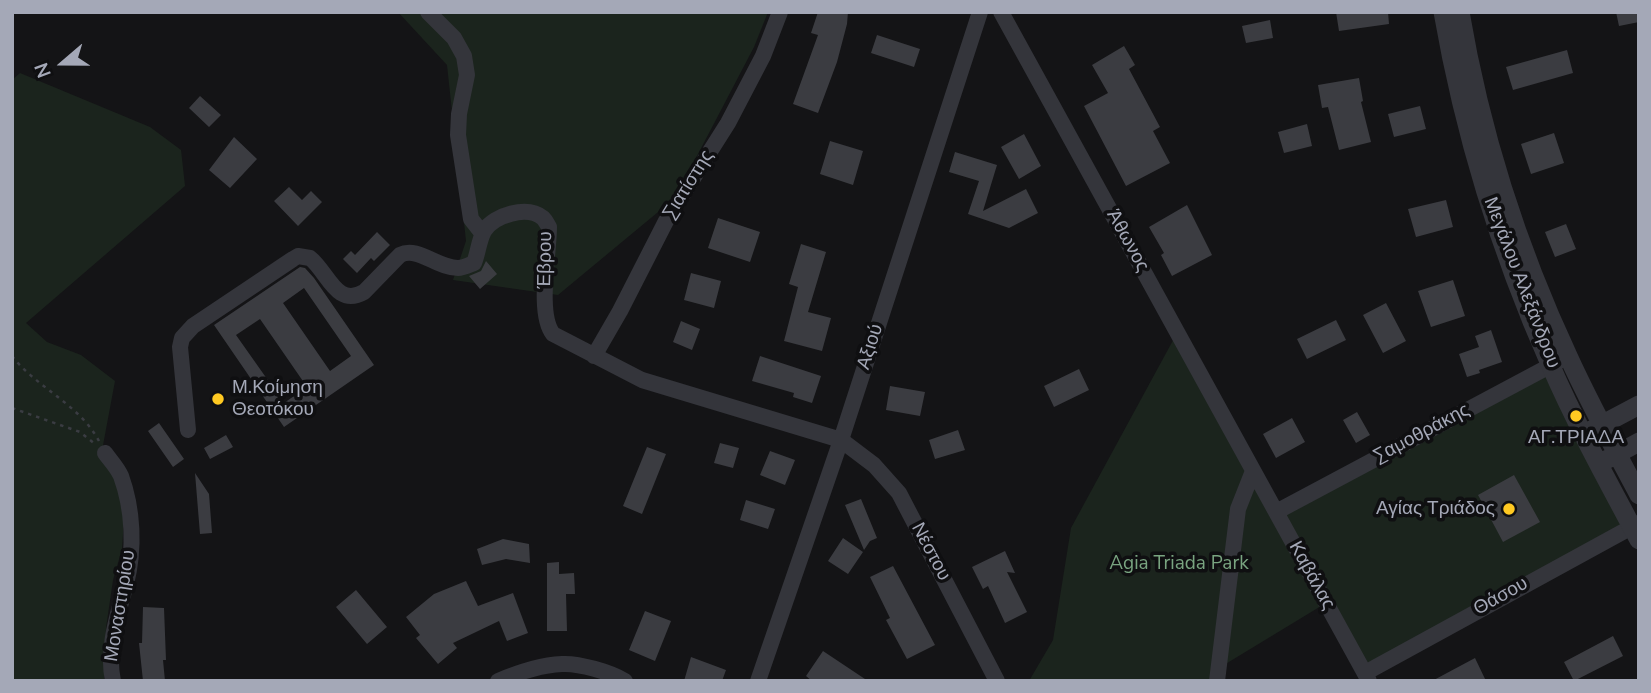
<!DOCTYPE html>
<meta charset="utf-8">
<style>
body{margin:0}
#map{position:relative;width:1651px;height:693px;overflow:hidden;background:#141416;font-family:"Nunito Sans",sans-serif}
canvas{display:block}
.frame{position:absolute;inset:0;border:14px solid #a4a8b7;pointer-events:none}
.north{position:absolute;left:28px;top:28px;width:70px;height:70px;-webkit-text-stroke:5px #0f0f11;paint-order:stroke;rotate:250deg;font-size:19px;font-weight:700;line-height:28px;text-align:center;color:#a4a8b7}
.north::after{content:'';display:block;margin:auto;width:24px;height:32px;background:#a4a8b7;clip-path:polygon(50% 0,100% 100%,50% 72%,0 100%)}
</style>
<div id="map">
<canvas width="1651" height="693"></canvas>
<div class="frame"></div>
<div class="north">N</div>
</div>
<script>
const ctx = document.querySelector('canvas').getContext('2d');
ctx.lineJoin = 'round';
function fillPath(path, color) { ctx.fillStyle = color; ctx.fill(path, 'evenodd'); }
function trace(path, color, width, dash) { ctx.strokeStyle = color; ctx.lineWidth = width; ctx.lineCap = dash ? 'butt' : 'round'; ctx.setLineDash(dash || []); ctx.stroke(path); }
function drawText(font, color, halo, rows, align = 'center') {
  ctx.font = font + ' "Nunito Sans",sans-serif'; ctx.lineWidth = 7; ctx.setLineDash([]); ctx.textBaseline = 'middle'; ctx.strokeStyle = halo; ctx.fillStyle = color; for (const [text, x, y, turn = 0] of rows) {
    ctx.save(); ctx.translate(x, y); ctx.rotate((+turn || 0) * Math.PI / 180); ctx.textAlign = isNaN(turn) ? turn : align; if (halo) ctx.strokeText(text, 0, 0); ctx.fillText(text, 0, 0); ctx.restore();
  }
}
const green = new Path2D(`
 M398,12H768L754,47L675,198L558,295L453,280L466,241L447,65Z
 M20,73L150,127L181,150L185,186L26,323L47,342L81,355L115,381L101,456L118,473L124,519L122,549L113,580L106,628L104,681H12V80Z
 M1177,333L1276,512L1550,365L1632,526L1365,673L1326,603L1219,668L1217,681H1029L1053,640L1071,528Z`);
const building = new Path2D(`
 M818,12H848L847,24L837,62L818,113L793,104L818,35L811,33Z
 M1336,12H1388L1389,24L1339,31Z
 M1616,12H1639V22L1619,26Z
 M1270,20L1273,38L1246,43L1242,26Z
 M877,35L920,49L914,67L871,53Z
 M1124,46L1135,65L1129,69L1160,127L1153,131L1170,163L1126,186L1084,106L1108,93L1092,65Z
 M1567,50L1573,73L1513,90L1506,67Z
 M1359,78L1363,101L1361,102L1371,142L1339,150L1328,107L1322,108L1318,85Z
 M200,96L221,115L209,127L189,108Z
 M1420,106L1426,129L1394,137L1388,114Z
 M1307,124L1312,146L1284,153L1278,132Z
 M1554,133L1564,163L1531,174L1521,144Z
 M1024,134L1041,166L1019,179L1001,147Z
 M234,137L257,159L230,188L209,170Z
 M830,141L863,151L853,185L820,174Z
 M955,152L997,165L983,211L1026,189L1038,213L1009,228L968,214L979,181L949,172Z
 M289,187L302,200L311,191L322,202L298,226L274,201Z
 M1446,200L1453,227L1416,237L1408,209Z
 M1187,205L1212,255L1172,276L1161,255L1164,253L1149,227Z
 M718,218L760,232L750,262L708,248Z
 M1566,224L1576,249L1555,257L1545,232Z
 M377,232L390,245L374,261L371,258L357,273L343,259L351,251L355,255Z
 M801,244L826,252L808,312L831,318L822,351L784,341L798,287L789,284Z
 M486,261L497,274L480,289L469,276L481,271Z
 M300,267L305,268L314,278L374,365L284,427L214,325ZM304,288L351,356L330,371L283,303ZM260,319L307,387L284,403L236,335Z
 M691,273L721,281L714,308L684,300Z
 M1453,280L1465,316L1431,327L1418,291Z
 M1386,303L1406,341L1383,353L1363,315Z
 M1336,320L1346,340L1307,359L1297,339Z
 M681,321L700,329L692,350L673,342Z
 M1491,330L1502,362L1479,370L1480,373L1467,377L1459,354L1479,347L1475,336Z
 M760,356L821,376L812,403L793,397L794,393L752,381Z
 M1079,369L1089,390L1054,407L1044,386Z
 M890,386L925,392L920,416L886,410Z
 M1357,412L1370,435L1356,443L1343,420Z
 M1292,418L1305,442L1276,458L1263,434Z
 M159,423L184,459L173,467L148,431Z
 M958,430L965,450L935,459L929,440Z
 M226,435L233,447L210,459L204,448Z
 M720,443L739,448L733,468L714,463Z
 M647,447L666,454L642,514L623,506Z
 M770,451L795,460L785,485L760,475Z
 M195,473L209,494L212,533L200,534Z
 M1514,475L1540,522L1503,542L1478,495Z
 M861,499L877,538L870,541L864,550L845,505Z
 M746,500L775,509L768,529L740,520Z
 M843,538L863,552L848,574L828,561Z
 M503,539L529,544L530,563L506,559L482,565L477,549Z
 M1005,551L1015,573L1007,572L1027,612L1005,623L988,586L983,589L972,567Z
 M559,562V574L574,573L575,594H566L567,631H547V563Z
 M893,566L935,645L907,659L886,620L890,618L870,577Z
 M466,581L478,606L513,593L528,633L507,641L499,621L453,643L457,648L438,664L416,638L420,635L406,617L434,594Z
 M356,590L387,627L367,644L336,607Z
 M143,607L164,608L166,660H163L165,681H143L139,643H142Z
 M645,611L671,621L655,661L629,650Z
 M1613,636L1623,656L1574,681L1564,662Z
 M823,651L868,681H812L806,676Z
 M691,657L726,670L722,681H684Z
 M1475,658L1486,681H1432Z`);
const path = new Path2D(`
 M12,356C37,388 79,404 99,441
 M12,408L80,432L95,444`);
const minor = new Path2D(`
 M428,12L454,38L464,56L467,75L459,114L458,135L471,219L482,233
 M1001,12L1369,681
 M594,356L620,311L666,221L728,123L763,56L780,12
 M188,430L180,347L182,338L193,326L293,259L298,256L310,258C328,272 336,308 364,292L400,255C418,246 437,268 458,268C463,268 469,265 474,263C478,253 479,240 484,231C494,215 527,205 543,218C546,221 547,224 549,227C549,254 537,314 553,334L642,380L841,440L874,465L899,493L997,681
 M105,453C110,460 117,467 121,476C133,509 135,549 126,584C118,614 106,649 113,681
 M1276,512L1561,360
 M1365,673L1639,523
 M498,681C517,673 541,665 562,664C579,663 610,672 625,681
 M758,681L841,440L980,12
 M1217,681L1238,509L1253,471`);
const tertiary = new Path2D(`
 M1443,12C1464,133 1500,251 1550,364C1576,424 1608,482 1639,540
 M1460,12C1480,130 1518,249 1569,358C1590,404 1615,450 1639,495
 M1590,431L1639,405
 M1606,460L1639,442`);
const markers = [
 [218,399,7,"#ffc922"],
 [1576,416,7,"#ffc922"],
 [1509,509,7,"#ffc922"]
];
const streetNames = [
 ["Σιατίστης",689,185,-58],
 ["Άθωνος",1127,241,61],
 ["Έβρου",546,260,-89],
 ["Μεγάλου Αλεξάνδρου",1521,283,69],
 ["Αξιού",871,347,-72],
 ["Σαμοθράκης",1422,434,-28],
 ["Νέστου",930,552,62],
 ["Καβάλας",1311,576,61],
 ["Θάσου",1501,597,-29],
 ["Μοναστηρίου",121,606,-81]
];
const poiNames = [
 ["Μ.Κοίμηση",232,388],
 ["Θεοτόκου",232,410],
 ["ΑΓ.ΤΡΙΑΔΑ",1576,438,"center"],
 ["Αγίας Τριάδος",1495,509,"right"]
];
const parkNames = [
 ["Agia Triada Park",1179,564]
];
fillPath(green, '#1b241d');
fillPath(building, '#3b3c41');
trace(path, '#3a3c42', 2.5, [3.5, 5]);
trace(minor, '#34353b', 16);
trace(tertiary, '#34353b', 19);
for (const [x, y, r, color] of markers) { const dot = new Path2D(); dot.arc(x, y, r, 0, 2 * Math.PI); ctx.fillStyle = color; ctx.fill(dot); trace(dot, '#0f0f11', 2.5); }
drawText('19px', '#a4a8b7', '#0f0f11', streetNames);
drawText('19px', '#a4a8b7', '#0f0f11', poiNames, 'left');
drawText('19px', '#79a480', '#0f0f11', parkNames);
</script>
